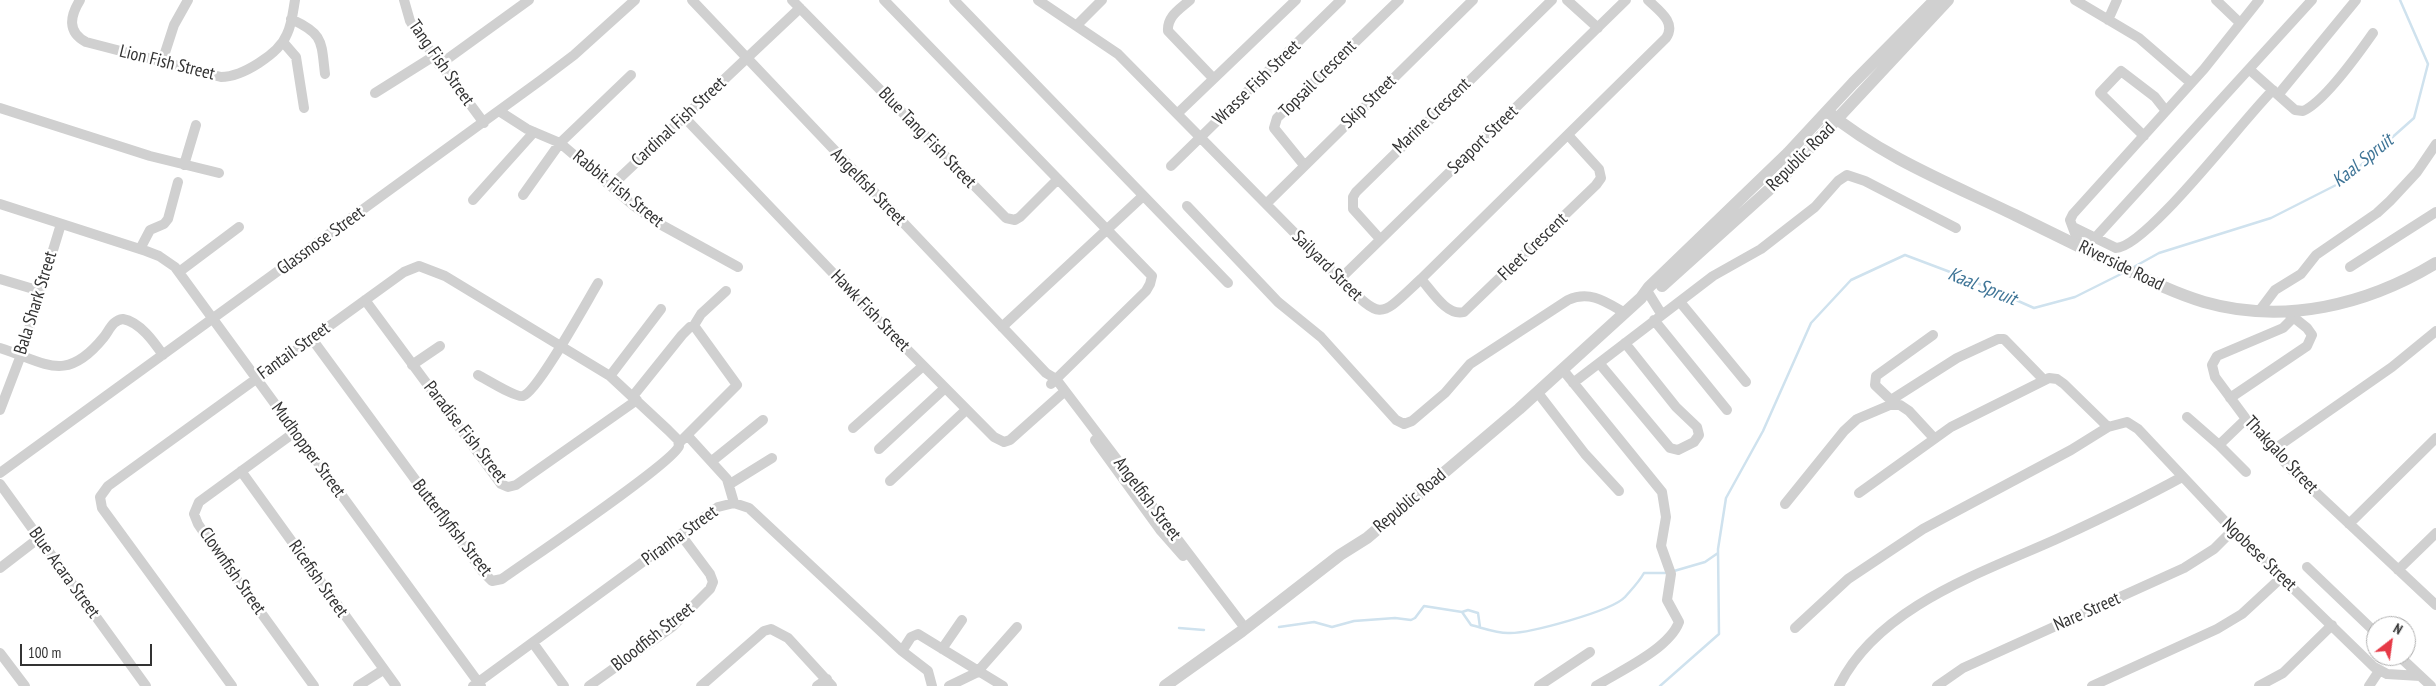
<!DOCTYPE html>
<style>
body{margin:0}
#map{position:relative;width:2436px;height:686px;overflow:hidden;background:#fff;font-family:"PT Sans Narrow",sans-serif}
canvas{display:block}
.north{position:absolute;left:2366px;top:616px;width:50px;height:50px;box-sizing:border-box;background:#fff;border:1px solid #adadad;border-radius:50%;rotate:30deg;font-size:14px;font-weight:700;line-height:20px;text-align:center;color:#333}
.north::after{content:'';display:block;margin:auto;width:18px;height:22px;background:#e63946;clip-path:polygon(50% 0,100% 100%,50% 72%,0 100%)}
.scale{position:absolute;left:20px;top:644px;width:132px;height:22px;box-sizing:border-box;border:2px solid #333;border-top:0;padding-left:6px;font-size:15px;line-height:18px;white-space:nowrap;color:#333;-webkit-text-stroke:4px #fff;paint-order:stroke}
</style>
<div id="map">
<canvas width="2436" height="686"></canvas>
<div class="north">N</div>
<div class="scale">100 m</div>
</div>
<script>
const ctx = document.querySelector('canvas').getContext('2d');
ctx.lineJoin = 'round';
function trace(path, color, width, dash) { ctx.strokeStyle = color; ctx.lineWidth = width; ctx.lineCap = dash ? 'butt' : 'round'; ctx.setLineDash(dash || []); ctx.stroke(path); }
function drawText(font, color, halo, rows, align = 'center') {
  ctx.font = font + ' "PT Sans Narrow",sans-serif'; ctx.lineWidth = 5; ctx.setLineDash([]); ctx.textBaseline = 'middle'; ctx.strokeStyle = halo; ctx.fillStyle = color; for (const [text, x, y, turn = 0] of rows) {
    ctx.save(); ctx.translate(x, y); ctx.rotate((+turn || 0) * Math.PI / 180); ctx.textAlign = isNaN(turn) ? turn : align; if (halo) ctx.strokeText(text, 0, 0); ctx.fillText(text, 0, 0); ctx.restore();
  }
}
const stream = new Path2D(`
 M2132,268L2159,253L2271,218L2342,182L2414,118L2428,64L2400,0
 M1674,571L1705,562L1718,553
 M1462,612L1468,610L1478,613L1480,627
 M1279,627L1314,622L1332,627L1354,621L1395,618L1411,620L1415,618L1424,606L1462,612L1471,625C1483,628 1496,633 1508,633C1528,634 1612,611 1625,597C1632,589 1639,582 1644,573H1666
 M1179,628L1204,630
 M1660,686L1719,634L1718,549L1726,498L1763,431L1811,323L1851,280L1905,255L1966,278L2034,308L2075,297L2123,273`);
const minor = new Path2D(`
 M80,0C70,16 67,32 86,42L221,77C242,77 279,54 287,34C292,24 293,11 295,0
 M404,0L410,21L418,34L484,123
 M692,0L1046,373L1056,379L1245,628
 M792,0L1006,218L1015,220L1020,217L1058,179
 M884,0L1152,276L1150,284L1146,291L1051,384
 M954,0L1228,283
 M1038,0L1118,54L1340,279C1383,321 1378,319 1421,279L1666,38C1677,22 1658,10 1648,0
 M1190,0C1180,9 1167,16 1168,31L1213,78
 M1567,0L1598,28
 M2075,0L2139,38L2191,83
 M2216,0L2240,23
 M291,19C324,34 321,41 325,74
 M2108,20L2117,0
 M1077,25L1102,0
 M283,42L296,57L304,108
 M162,62L174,25L188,0
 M439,65L529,0
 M2250,70L2295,110L2303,111C2324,102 2359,53 2373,33
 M375,93L434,56
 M2278,95L2356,0
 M0,108L150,156L219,173
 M499,111L527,129L560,143L634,206L658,223L738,267
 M1178,113L1296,0
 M684,117L874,316L994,437L1004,442L1010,440L1065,391
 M2144,136L2100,93L2121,71L2155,97L2166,111
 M184,165L196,125
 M1304,165L1274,128L1277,118L1399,0
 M1171,166L1341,0
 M611,186L800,8
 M523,195L560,143L631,75
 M473,200L534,132
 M0,204L146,251L159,256L175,267L481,686
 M1266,204L1473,0
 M1187,206L1278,302L1321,337L1396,420L1404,424L1412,421L1445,393L1470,364L1568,300C1590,290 1606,302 1625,313
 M2073,227L2116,248C2146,248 2245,117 2273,90
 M1380,239L1353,209V197L1356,192L1552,0
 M2094,239L2312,0
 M2080,247L2070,220L2073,214L2204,69L2259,0
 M140,249L150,230L164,224L168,219L178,182
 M2350,267L2436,212
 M179,272L239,227
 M0,279L40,291
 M1340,279L1626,0
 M1421,279C1431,290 1447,317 1464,312L1596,185L1601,178L1599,169L1568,135
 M1649,294L1662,315
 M365,300L501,484L508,487L516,485L637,400
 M1680,302L1746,382
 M2260,310L2275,290L2301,274L2316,255L2377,213L2390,201L2417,172L2436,144
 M2292,311L2290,321L2283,328L2217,356L2212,365L2215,377L2252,427L2293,471L2436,605
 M1654,320L1727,410
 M693,327L701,314L726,291
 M1002,327L1143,196
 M0,348C47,363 66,384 104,337C110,329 113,320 123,319C140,322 154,342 163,355
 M1599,363L1670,448L1678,450L1694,442L1699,435L1697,427L1676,407L1625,343
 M412,365L440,346
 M1563,370L1662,492L1666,517L1661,546L1671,574L1667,600L1679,622C1669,649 1620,671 1596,686
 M478,375C486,379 516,398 523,396C538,391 587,301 598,283
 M610,376L661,309
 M1573,383L1713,276L1761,249L1815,207L1838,181L1847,175L1865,181L1956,228
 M1538,393L1585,454L1619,491
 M633,396L682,335L690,327H695L737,385L679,443
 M2230,398L2307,346L2312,335L2307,328L2292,316
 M1891,400L1957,358L1998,339H2004L2044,380
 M1894,403L1875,385L1876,376L1933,335
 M0,410L21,355L61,224
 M2187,417L2219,445L2246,419
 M853,428L923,366
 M295,432L199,502L194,514L198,524L217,552L314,686
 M687,435L727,479L734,503
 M1095,440L1161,531L1183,556
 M2219,445L2246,472
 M879,449L945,388
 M2273,450L2392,367L2436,331
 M712,461L763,420
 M241,471L396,686
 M0,473L541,80L574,55L635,0
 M890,481L966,410
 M0,484L146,686
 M730,484L772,458
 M1859,493L1951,427L2049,378L2057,379L2064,384L2108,427
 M1785,504L1844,431L1857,419L1890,405H1900L1909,411L1933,437
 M2349,524L2436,438
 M2307,567L2376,633
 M0,568L39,538
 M2398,570L2436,533
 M1795,628L1848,579L1923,529L2071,450L2108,427L2127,422L2138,429L2233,530L2374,667L2387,674L2420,676
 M533,643L564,686
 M942,649L962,620
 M902,651L911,637L918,634L1003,686
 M0,653L25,686
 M2399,656L2431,686
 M979,670L1017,627
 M232,686L102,508L100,497L108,486L404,272L419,266L445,276L610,376L668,430L678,440L679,446C673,463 527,561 502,579L492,581L483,572L312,339
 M358,686L383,670
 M473,686L718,507L734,503L749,508L902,651L928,671L932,686
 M589,686L672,627L710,589L713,582L710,574L681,535
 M701,686L764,631L771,629L788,638L832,686
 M817,686L827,679
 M949,686L980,671
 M1539,686L1590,652
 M1839,686C1878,606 1984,572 2059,538C2100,519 2142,499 2182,477
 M1937,686L1963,668L2184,568L2214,549L2233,530
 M2092,686L2217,629L2242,614L2282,577
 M2259,686L2283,673L2332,625
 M2369,686L2379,671`);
const tertiary = new Path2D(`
 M1827,111C1882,157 1951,184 2015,215C2049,232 2083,248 2117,265C2146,279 2174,293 2204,302C2284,325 2367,305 2436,263
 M1662,286L1782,178L1948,0
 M1165,686L1242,631L1340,555L1367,538L1519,409L1641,298L1649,287L1788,153L1853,83L1935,0`);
const streetNames = [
 ["Lion Fish Street",167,63,14],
 ["Tang Fish Street",441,63,55],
 ["Topsail Crescent",1318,79,-45],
 ["Wrasse Fish Street",1257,83,-44],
 ["Skip Street",1369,102,-44],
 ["Marine Crescent",1432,116,-44],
 ["Cardinal Fish Street",679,122,-43],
 ["Blue Tang Fish Street",927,138,46],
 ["Seaport Street",1483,140,-44],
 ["Republic Road",1801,157,-45],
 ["Angelfish Street",868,187,46],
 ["Rabbit Fish Street",618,189,39],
 ["Glassnose Street",321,241,-36],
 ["Fleet Crescent",1533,247,-44],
 ["Sailyard Street",1327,266,45],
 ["Riverside Road",2121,266,26],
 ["Bala Shark Street",36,303,-73],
 ["Hawk Fish Street",870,311,46],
 ["Fantail Street",294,351,-36],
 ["Paradise Fish Street",465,432,52],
 ["Mudhopper Street",308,450,54],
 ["Thakgalo Street",2281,455,47],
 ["Angelfish Street",1147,499,53],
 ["Republic Road",1410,501,-40],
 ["Butterflyfish Street",452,528,52],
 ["Piranha Street",680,536,-36],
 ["Ngobese Street",2259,555,44],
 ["Clownfish Street",232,571,55],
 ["Blue Acara Street",64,573,54],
 ["Ricefish Street",318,579,55],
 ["Nare Street",2087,612,-24],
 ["Bloodfish Street",653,637,-38]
];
const waterNames = [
 ["Kaal Spruit",2363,161,-39],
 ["Kaal Spruit",1982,287,22]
];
trace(stream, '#cfe2ee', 2.5);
trace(minor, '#d0d0d0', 10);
trace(tertiary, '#d0d0d0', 12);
drawText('18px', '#333', '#fff', streetNames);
drawText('italic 19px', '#3f7597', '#fff', waterNames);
</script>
